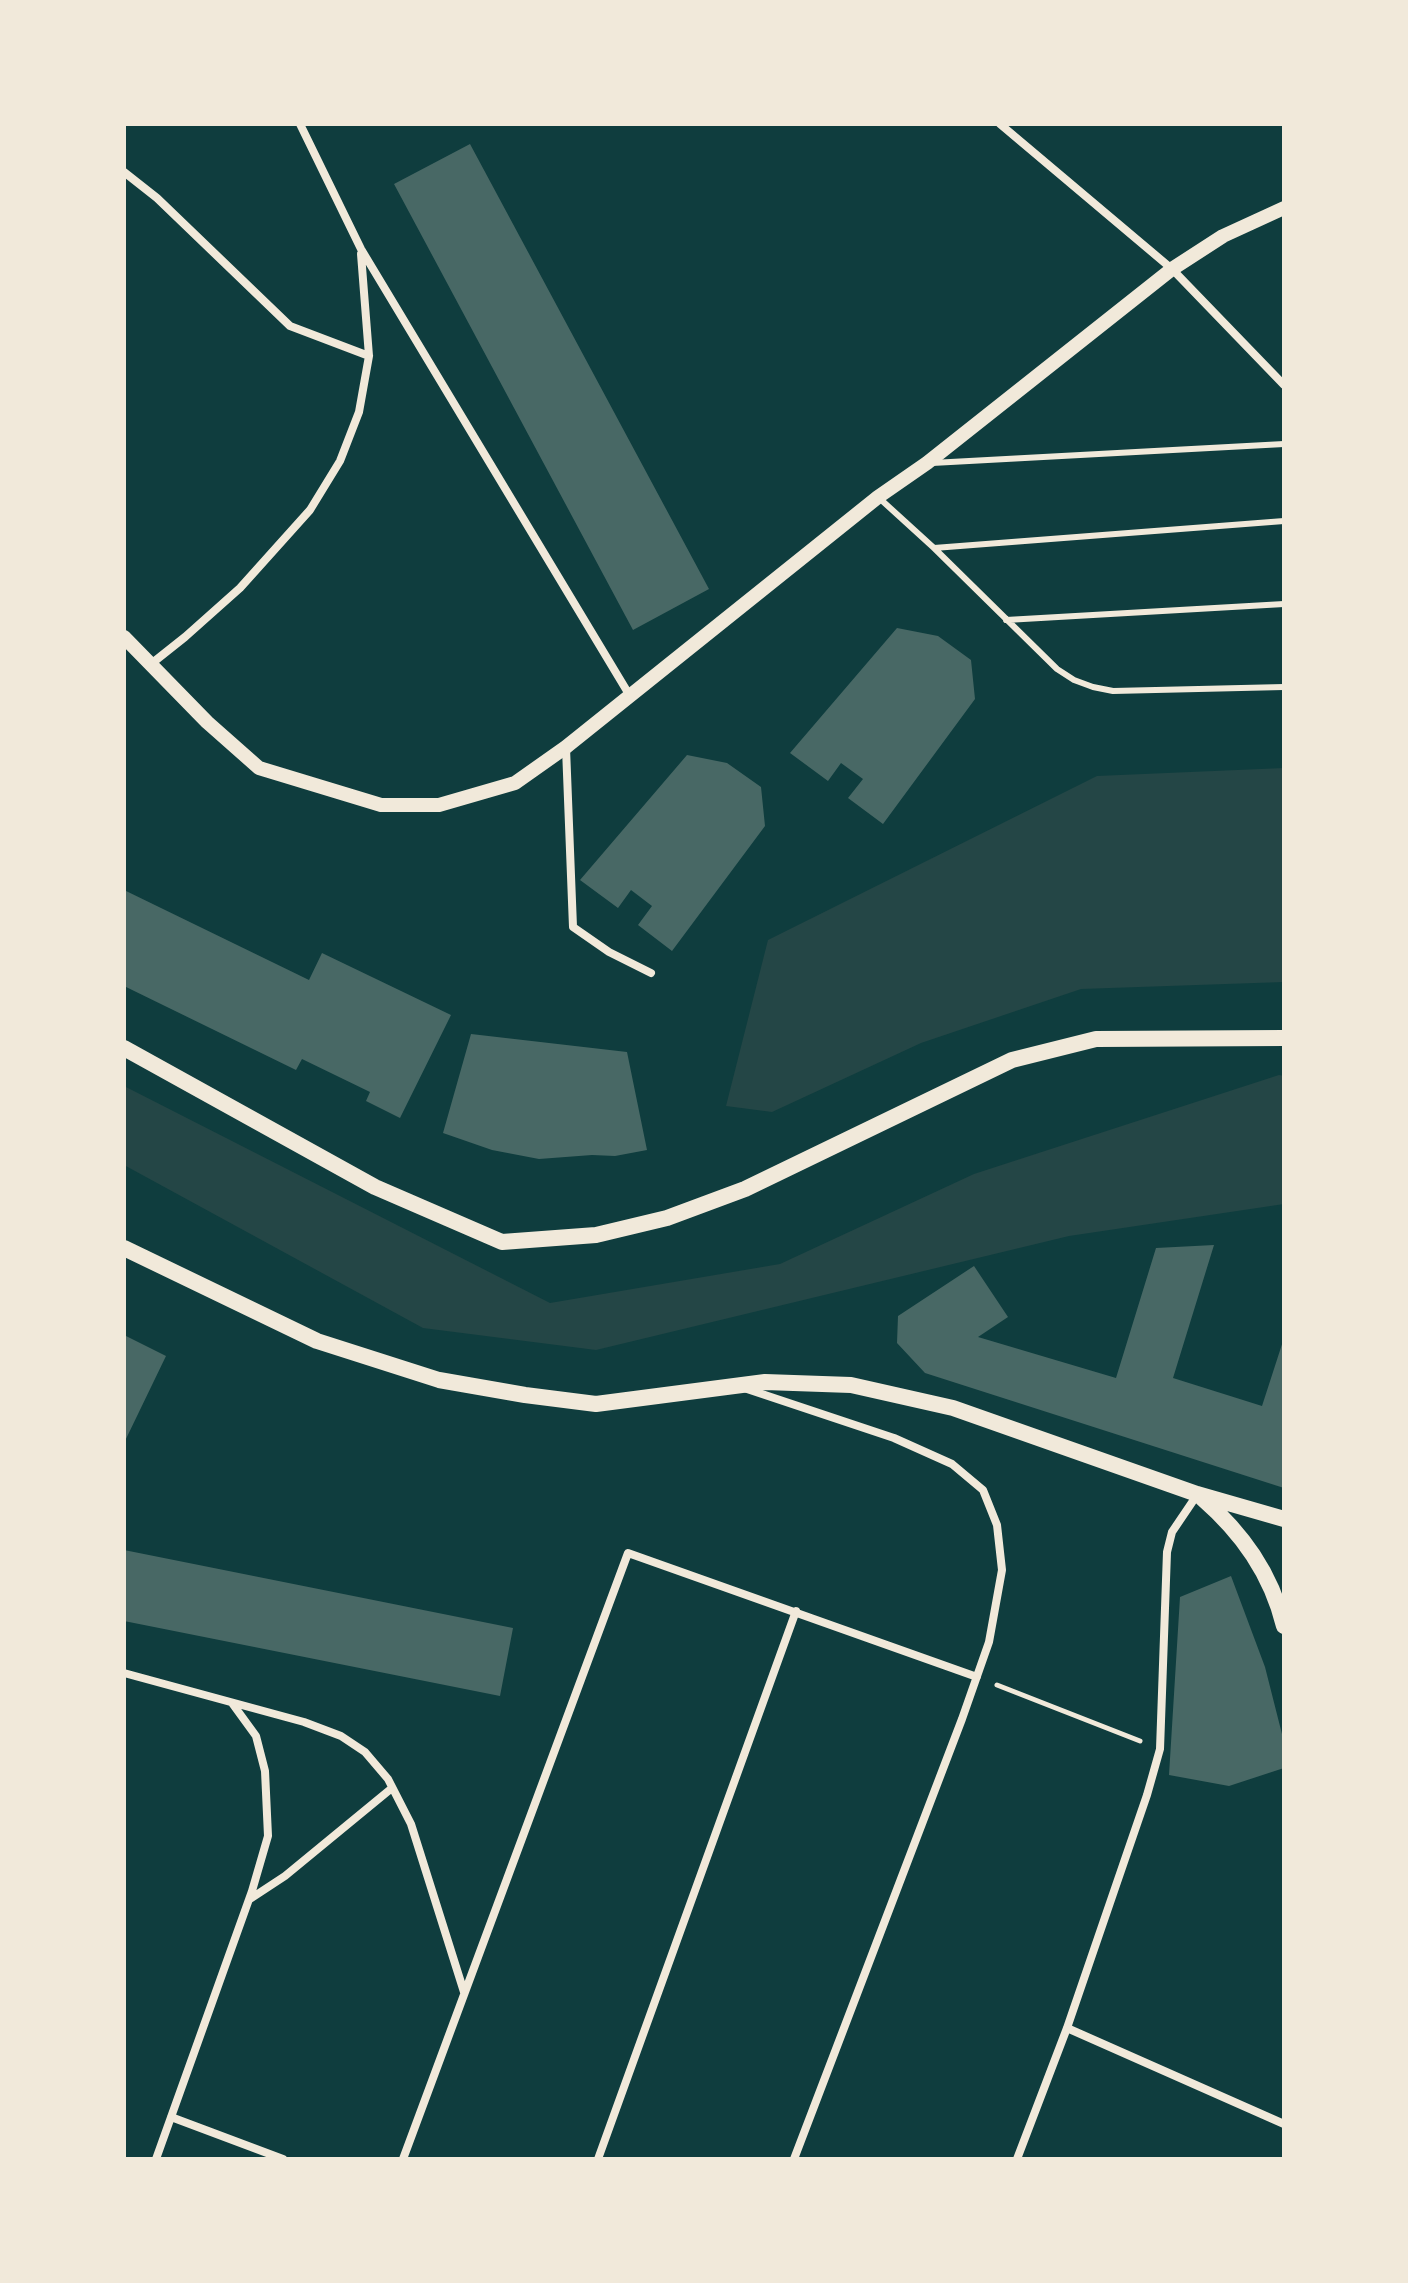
<!DOCTYPE html>
<style>
body{margin:0}
#map{position:relative;width:1408px;height:2283px;overflow:hidden;background:#0f3d3e;font-family:Mulish,sans-serif}
canvas{display:block}
.frame{position:absolute;inset:0;border:126px solid #f1e9da;pointer-events:none}
</style>
<div id="map">
<canvas width="1408" height="2283"></canvas>
<div class="frame"></div>
</div>
<script>
const ctx = document.querySelector('canvas').getContext('2d');
ctx.lineJoin = 'round';
function fillPath(path, color) { ctx.fillStyle = color; ctx.fill(path, 'evenodd'); }
function trace(path, color, width, dash) { ctx.strokeStyle = color; ctx.lineWidth = width; ctx.lineCap = dash ? 'butt' : 'round'; ctx.setLineDash(dash || []); ctx.stroke(path); }
const green = new Path2D(`
 M1284,768V982L1081,989L921,1043L772,1112L726,1106L768,940L1097,776Z
 M1279,1075L1284,1076V1204L1069,1236L596,1350L423,1328L124,1165V1086L550,1303L780,1264L974,1174Z`);
const building = new Path2D(`
 M470,144L709,589L633,630L394,184Z
 M897,628L938,636L971,660L975,699L883,824L848,798L863,779L841,763L828,781L790,753Z
 M687,755L727,763L761,787L765,826L672,951L638,925L652,906L631,890L618,908L580,880Z
 M124,890L309,980L322,953L451,1015L400,1118L366,1101L370,1092L302,1059L296,1070L124,986Z
 M471,1034L627,1052L647,1150L615,1156L592,1155L539,1159L492,1150L443,1133Z
 M1214,1245L1173,1378L1262,1406L1284,1338V1488L925,1373L897,1343L898,1316L974,1266L1008,1317L978,1337L1116,1378L1156,1248Z
 M124,1335L166,1356L124,1443Z
 M124,1550L513,1628L500,1696L124,1621Z
 M1231,1576L1265,1667L1284,1742V1768L1229,1786L1169,1775L1180,1597Z`);
const path = new Path2D(`
 M997,1685L1140,1741`);
const service = new Path2D(`
 M932,463L1284,444
 M878,497L934,548L1057,669L1074,680L1093,687L1113,691L1284,687
 M934,548L1284,521
 M1006,620L1284,604`);
const minor = new Path2D(`
 M300,124L361,249L630,696
 M1000,124L1172,269L1284,385
 M124,172L157,198L290,326L369,356
 M151,664L185,637L240,588L310,510L340,461L359,412L369,356L361,254
 M566,748L573,927L609,952L651,973
 M744,1388L894,1438L952,1464L983,1490L997,1525L1002,1570L989,1642L962,1719L794,2159
 M124,1673L304,1722L341,1736L365,1752L388,1779L411,1824L464,1992
 M250,1899L285,1876L392,1788
 M1067,2028L1284,2124
 M171,2117L283,2159
 M156,2159L252,1891L268,1836L265,1771L256,1736L232,1703
 M403,2159L628,1553L977,1677
 M598,2159L796,1611
 M1017,2159L1067,2028L1147,1795L1160,1749L1167,1552L1172,1532L1197,1495`);
const tertiary = new Path2D(`
 M124,637L207,722L259,768L381,805H439L515,783L566,747L878,497L927,463L1172,269L1223,236L1284,208`);
const secondary = new Path2D(`
 M124,1048L375,1187L502,1242L596,1235L667,1218L745,1189L1012,1060L1096,1039L1284,1038
 M124,1248L317,1341L439,1380L525,1395L596,1404L765,1382L851,1385L953,1408L1197,1494L1284,1519
 M1202,1498C1242,1533 1271,1573 1284,1626`);
fillPath(green, '#244646');
fillPath(building, '#486865');
trace(path, '#f1e9da', 5);
trace(service, '#f1e9da', 6);
trace(minor, '#f1e9da', 8);
trace(tertiary, '#f1e9da', 14);
trace(secondary, '#f1e9da', 16);
</script>
